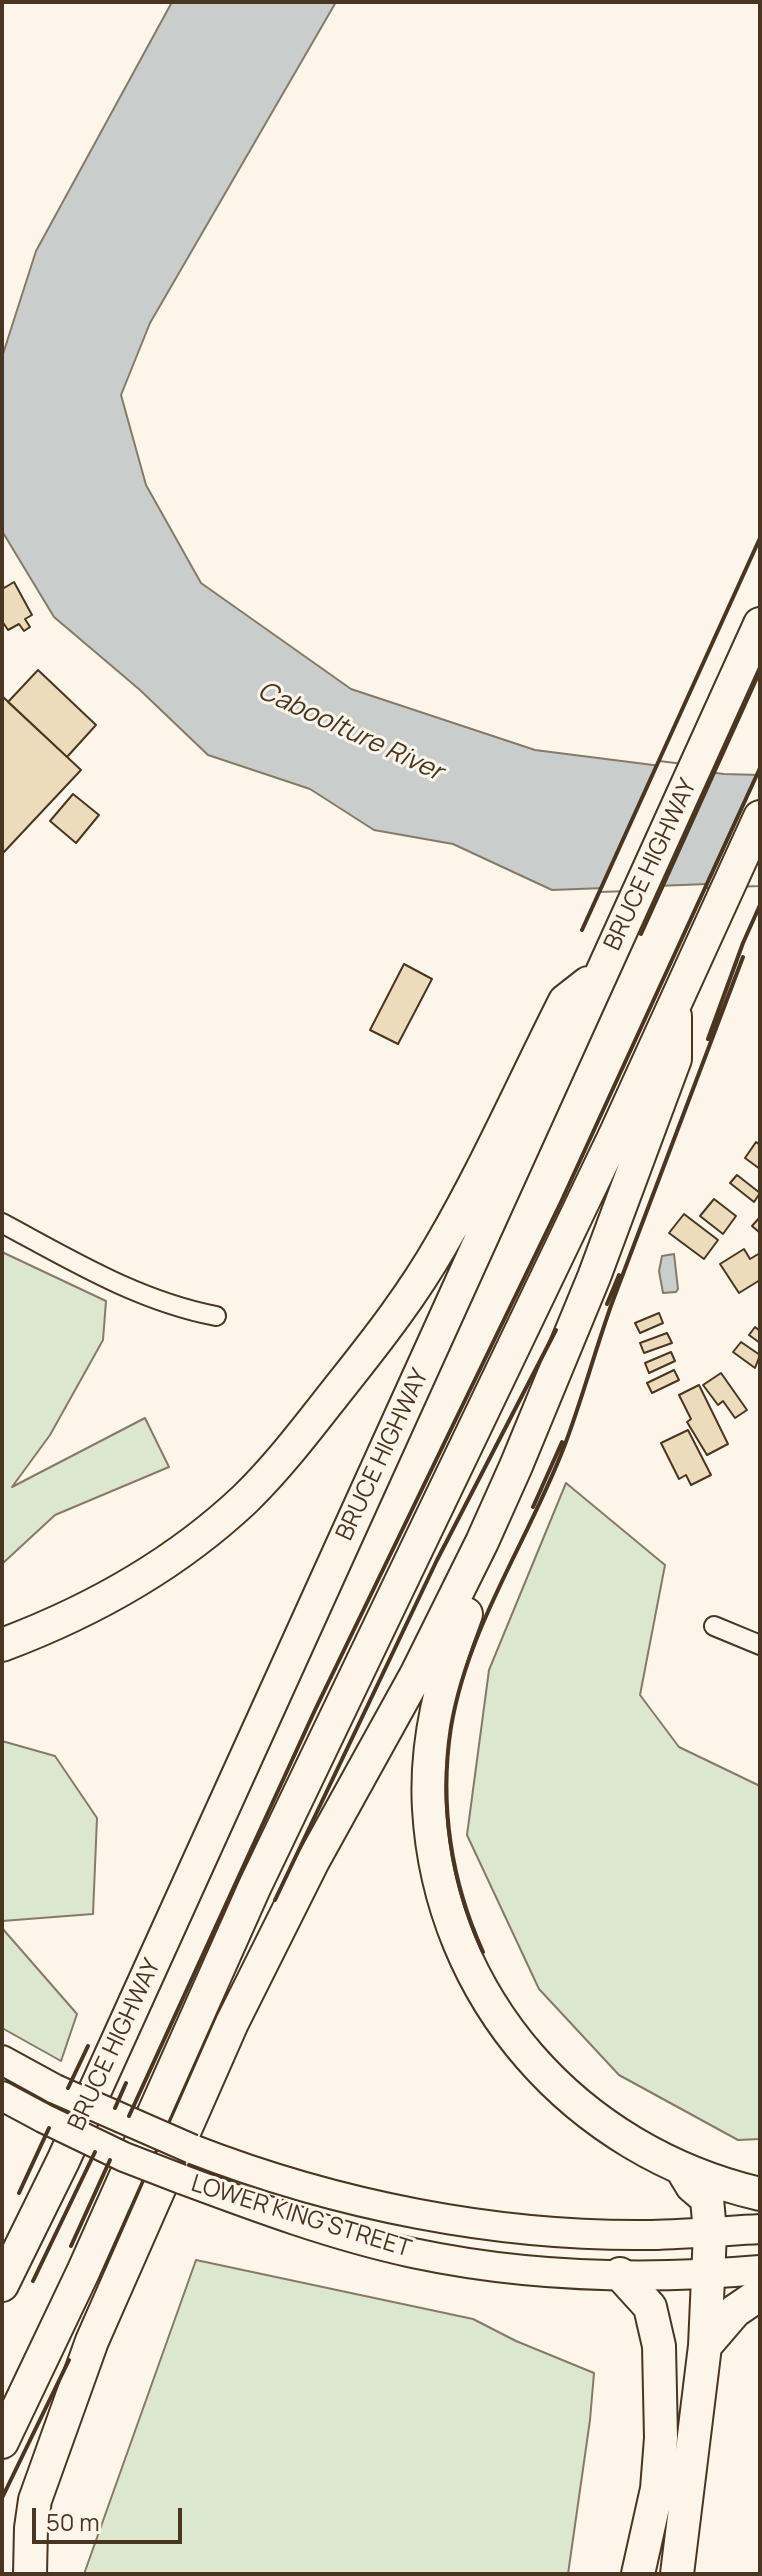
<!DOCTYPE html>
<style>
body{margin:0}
#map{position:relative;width:762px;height:2576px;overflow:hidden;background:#fbf6e9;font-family:Manrope,sans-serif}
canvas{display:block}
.frame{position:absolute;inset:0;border:4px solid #4a3520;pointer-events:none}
.scale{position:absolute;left:32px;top:2508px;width:150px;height:36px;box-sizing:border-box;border:4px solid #4a3520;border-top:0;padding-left:10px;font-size:24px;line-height:28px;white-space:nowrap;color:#4a3520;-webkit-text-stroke:6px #fbf6e9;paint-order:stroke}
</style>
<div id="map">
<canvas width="762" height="2576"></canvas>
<div class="frame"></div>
<div class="scale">50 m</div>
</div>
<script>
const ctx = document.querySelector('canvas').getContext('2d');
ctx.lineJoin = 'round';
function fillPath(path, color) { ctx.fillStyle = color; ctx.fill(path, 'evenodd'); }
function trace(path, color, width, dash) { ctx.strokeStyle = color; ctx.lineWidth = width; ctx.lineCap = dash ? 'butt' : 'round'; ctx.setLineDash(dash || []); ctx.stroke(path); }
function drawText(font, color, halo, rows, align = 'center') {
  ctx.font = font + ' Manrope,sans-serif'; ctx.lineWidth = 6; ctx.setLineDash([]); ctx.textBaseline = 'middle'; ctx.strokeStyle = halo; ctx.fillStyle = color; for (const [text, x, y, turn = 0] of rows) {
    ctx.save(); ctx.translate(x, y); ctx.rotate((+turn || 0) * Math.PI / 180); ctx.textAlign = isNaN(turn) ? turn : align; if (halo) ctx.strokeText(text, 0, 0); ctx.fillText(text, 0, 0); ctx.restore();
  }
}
const green = new Path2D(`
 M2,1252L106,1301L103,1340L50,1435L12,1487L145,1418L169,1467L55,1515L2,1564Z
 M566,1483L665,1565L640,1695L679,1747L760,1786V2139L738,2140L619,2075L539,1989L467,1835L489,1670Z
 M2,1741L55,1756L97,1818L93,1914L2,1921Z
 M2,1928L77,2014L61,2061L2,2028Z
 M196,2260L473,2319L516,2341L594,2373L590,2420L568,2574H84Z`);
const water = new Path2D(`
 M172,2H336L150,323L121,395L146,485L201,583L351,689L535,750L724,774L760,775V882L552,890L453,844L374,830L310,789L208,755L140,690L54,617L2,531V357L36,251Z
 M674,1254L678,1289L676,1292L663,1293L659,1271L662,1256Z`);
const pier = new Path2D(`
 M659,761L716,768L661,890L599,892Z
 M759,771L760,886L706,888Z`);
const building = new Path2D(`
 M14,582L32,615L25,619L30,627L24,631L19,624L8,630L2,621V584L4,588Z
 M38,670L96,725L67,757L8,702Z
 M2,696L81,770L4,852L2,850Z
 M73,794L99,815L76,843L50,821Z
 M404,964L432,979L398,1044L370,1030Z
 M756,1142L760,1145V1169L745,1158Z
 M737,1175L760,1193L754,1202L730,1183Z
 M714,1199L736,1216L723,1234L700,1216Z
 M684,1214L718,1240L704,1259L669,1233Z
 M760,1217V1233L752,1226Z
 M744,1249L750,1259L760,1253V1280L739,1293L720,1264Z
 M659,1313L663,1323L640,1333L635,1323Z
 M755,1327L760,1331V1343L749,1335Z
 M667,1333L672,1343L644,1353L640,1343Z
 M741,1342L760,1355L755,1368L733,1352Z
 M671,1352L675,1361L649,1373L645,1363Z
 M674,1370L679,1380L652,1393L647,1383Z
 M721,1373L747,1410L735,1418L723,1401L718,1405L703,1385Z
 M699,1385L728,1444L707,1455L687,1422L691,1419L679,1395Z
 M688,1430L711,1475L691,1485L686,1475L679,1479L661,1443Z`);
const street = new Path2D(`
 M2,1223C71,1260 138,1301 216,1316
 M714,1626L760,1645`);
const primary = new Path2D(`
 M2,2060L55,2089
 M2,2096L43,2118
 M192,2149C336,2205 496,2237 651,2235C687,2234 724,2231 760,2229
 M181,2179C256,2207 334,2236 413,2253C526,2277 646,2280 760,2270`);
const highway = new Path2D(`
 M466,1614C442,1677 425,1741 429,1809C440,1999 576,2151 760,2194
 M2,1645C90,1612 176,1564 245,1499C281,1464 312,1422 343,1383C378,1339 413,1294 441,1245C487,1166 524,1082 565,1001L588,983
 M620,2274L650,2307L659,2346L661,2438L657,2489L638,2574
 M2,2285L63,2161L760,624
 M705,2346L735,2311L760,2294
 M2,2442L83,2272L255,1886L616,1133L760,817
 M30,2574L31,2528L35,2500L92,2341L232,2023L313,1861L416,1675L482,1542L516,1466L594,1277L675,1059V1016
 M677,2574L705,2346L710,2232L707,2199L692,2186L683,2171`);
const primaryBridge = new Path2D(`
 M55,2089L192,2149
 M43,2118L124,2157L181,2179`);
const wall = new Path2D(`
 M582,930L760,538
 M641,934L760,671
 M708,1039L743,943L760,905
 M607,1304L619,1275
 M533,1507L562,1442
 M275,1900L437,1560L556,1330
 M483,1952C451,1882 439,1804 451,1727C468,1626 528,1541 564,1447C582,1400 595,1350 612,1303C655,1187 700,1072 743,957
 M68,2088L88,2046
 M115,2108L126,2083
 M129,2116L315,1710L561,1202L760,768
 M19,2193L49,2128
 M71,2246L110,2160
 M33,2281L95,2152
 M2,2498L69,2360`);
const streetNames = [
 ["BRUCE HIGHWAY",651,865,-65],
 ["BRUCE HIGHWAY",383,1455,-65],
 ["BRUCE HIGHWAY",115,2045,-65],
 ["LOWER KING STREET",301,2217,17]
];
const waterNames = [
 ["Caboolture River",350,732,25]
];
fillPath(green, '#dce7d0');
trace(green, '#887966', 2);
fillPath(water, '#c9cecd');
trace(water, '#887966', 2);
fillPath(pier, '#fbf6e9');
trace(pier, '#887966', 2);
fillPath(building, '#ecdcbc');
trace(building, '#4a3520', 2);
trace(street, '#4a3520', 22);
trace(primary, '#4a3520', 32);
trace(highway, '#4a3520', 36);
trace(street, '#fbf6e9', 18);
trace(primary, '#fbf6e9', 28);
trace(highway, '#fbf6e9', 32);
trace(primaryBridge, '#4a3520', 32, []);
trace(primaryBridge, '#fbf6e9', 28);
trace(wall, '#4a3520', 4);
drawText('24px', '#4a3520', '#fbf6e9', streetNames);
drawText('italic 26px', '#4a3520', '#fbf6e9', waterNames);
</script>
